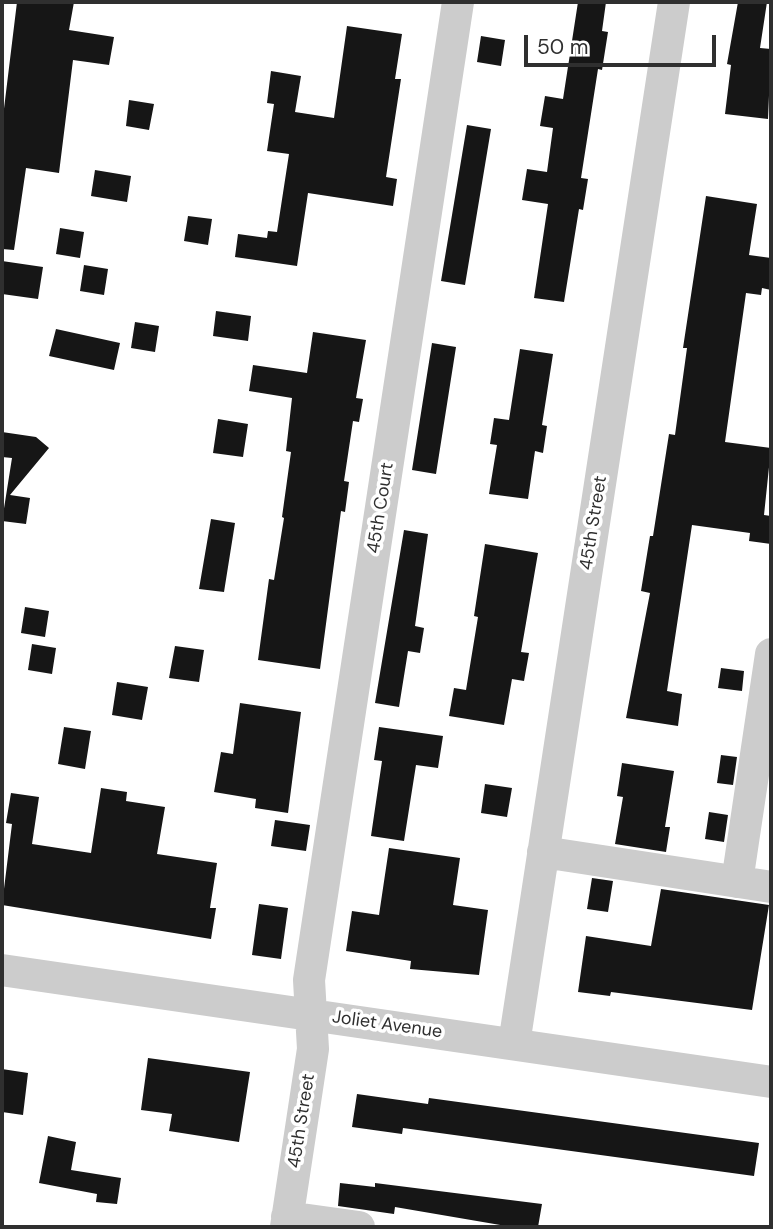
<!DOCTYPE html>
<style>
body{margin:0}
#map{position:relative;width:773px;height:1229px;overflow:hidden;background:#fff;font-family:"DM Sans",sans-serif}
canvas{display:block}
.frame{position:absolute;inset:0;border:4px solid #2f2f2f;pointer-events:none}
.scale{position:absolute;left:524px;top:35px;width:192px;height:32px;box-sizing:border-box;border:4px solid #2f2f2f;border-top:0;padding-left:9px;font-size:21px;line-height:24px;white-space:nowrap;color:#2f2f2f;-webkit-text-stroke:5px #fff;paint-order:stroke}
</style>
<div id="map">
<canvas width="773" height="1229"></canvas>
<div class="frame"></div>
<div class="scale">50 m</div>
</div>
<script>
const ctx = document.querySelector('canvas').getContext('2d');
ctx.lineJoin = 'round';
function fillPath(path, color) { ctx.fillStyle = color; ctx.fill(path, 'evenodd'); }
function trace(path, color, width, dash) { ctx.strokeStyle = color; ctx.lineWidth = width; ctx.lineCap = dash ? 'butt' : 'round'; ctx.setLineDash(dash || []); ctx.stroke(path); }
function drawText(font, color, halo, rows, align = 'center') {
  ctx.font = font + ' "DM Sans",sans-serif'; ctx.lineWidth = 7; ctx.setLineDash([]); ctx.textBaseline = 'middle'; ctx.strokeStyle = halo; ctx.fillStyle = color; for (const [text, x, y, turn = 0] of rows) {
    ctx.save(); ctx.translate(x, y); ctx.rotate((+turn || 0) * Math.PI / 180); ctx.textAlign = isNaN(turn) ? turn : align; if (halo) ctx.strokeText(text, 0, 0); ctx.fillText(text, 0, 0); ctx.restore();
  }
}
const building = new Path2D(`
 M17,2H74L69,30L114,37L109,65L73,60L59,173L26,168L14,250L2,249V125Z
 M578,2H606L602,31L608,32L602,70L598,69L581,178L588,179L583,210L579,209L564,302L534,298L548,204L522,200L527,169L547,172L553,128L540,126L545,96L563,99Z
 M738,2H767L760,48L771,49L768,119L725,114L731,65L727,64Z
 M347,26L402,34L395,79H401L386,177L397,179L393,206L308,193L297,266L235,257L238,234L267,238L268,231L277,232L289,154L267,151L274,104L267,103L271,71L301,76L295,112L334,118Z
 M481,36L505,40L501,66L477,62Z
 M129,100L154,104L149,130L126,126Z
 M467,125L491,129L465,285L441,281Z
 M95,170L131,176L127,202L91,196Z
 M706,196L757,204L749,255L771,258V290L762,288L761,295L746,293L725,442L771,448L764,515L771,516V544L749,541L750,533L692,525L667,691L682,694L678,726L626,718L650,593L641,591L650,536H653L669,434L675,435L687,348H683Z
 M188,216L212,219L208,245L184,241Z
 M60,228L84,232L80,258L56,254Z
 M2,261L43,267L38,299L2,294Z
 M84,265L108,269L104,295L80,291Z
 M216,311L251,316L248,341L213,336Z
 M135,322L159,326L155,352L131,348Z
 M56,329L120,343L114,370L49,356Z
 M313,332L366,340L356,398L363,399L359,422L353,421L344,481L349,482L345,512L341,511L320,669L258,660L269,579L274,580L284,518L282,517L291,452L286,451L292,398L249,391L253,365L307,373Z
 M432,343L456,347L436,474L412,470Z
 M520,349L553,354L542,425L547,426L543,453L535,451L528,499L489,494L497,445L490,444L494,418L509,420Z
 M218,419L248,424L243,457L213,453Z
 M2,432L36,437L49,448L10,495L30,498L26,524L2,521L12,458L2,457Z
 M211,519L235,523L224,592L199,589Z
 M404,530L428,534L415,626L424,628L420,653L408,651L399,707L375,703Z
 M485,544L538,553L521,652L529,653L524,681L512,679L504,725L449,716L454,688L466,690L478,617L474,616Z
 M25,607L49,611L45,637L21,633Z
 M32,644L56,648L52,674L28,670Z
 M175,646L204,650L199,682L169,678Z
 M721,668L744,671L742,691L718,688Z
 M117,682L148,687L142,720L112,715Z
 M240,703L301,712L288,813L255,808L256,799L214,792L221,752L233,754Z
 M64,727L91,731L85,769L58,764Z
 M379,727L443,736L438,768L416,765L404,841L371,836L382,761L374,760Z
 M721,755L737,757L733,785L717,783Z
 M622,763L674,771L665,827H670L666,852L615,844L623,797L617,796Z
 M485,784L512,788L507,817L481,813Z
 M101,788L127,792L126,801L165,807L157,854L217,863L210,908H216L211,939L2,905L12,824L6,823L11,793L39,797L32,844L91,853Z
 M709,812L728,815L724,842L705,839Z
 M275,820L310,825L306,851L271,846Z
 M389,848L460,858L453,905L488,910L479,975L410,969L411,961L346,951L352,911L379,915Z
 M592,878L613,881L608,912L587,909Z
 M661,889L769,905L752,1010L611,992L610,996L578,992L586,936L651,946Z
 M259,904L288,908L281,959L252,955Z
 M148,1058L250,1072L239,1142L169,1131L172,1114L141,1110Z
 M2,1069L28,1073L23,1115L2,1112Z
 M357,1094L428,1104L429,1098L759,1143L754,1176L403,1128L402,1134L352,1127Z
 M48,1136L76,1142L71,1170L121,1178L117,1204L96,1202L97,1194L39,1183Z
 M340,1183L375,1187V1183L542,1204L538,1227H512L395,1207L394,1214L338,1206Z`);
const minor = new Path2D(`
 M543,852L771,887
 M737,882L771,654
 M2,970L771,1082
 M514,1044L674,2
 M287,1217L359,1227
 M286,1227L313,1049L309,980L458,2`);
const streetNames = [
 ["45th Court",381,508,-81],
 ["45th Street",594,523,-81],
 ["Joliet Avenue",387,1025,8],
 ["45th Street",302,1121,-81]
];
fillPath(building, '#161616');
trace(minor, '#ccc', 32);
drawText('18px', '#2f2f2f', '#fff', streetNames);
</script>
